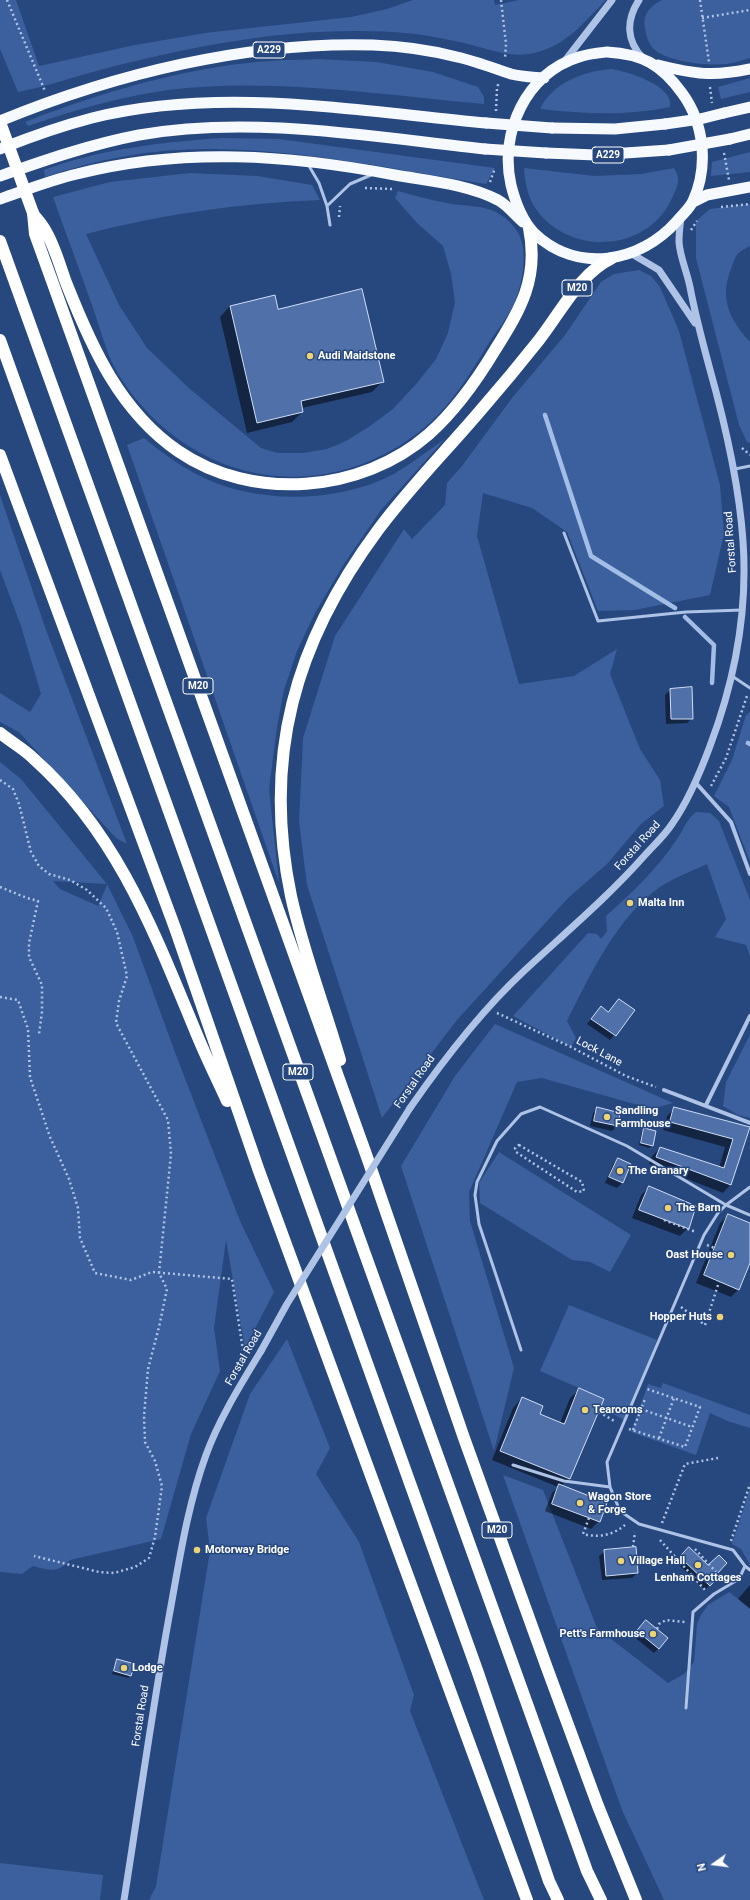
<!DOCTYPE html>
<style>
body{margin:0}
#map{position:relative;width:750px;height:1900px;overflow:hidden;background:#27477f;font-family:Roboto,sans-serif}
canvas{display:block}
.north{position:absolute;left:694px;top:1844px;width:40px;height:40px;-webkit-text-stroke:3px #27477f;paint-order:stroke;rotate:256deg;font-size:11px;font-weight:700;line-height:16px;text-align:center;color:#fff}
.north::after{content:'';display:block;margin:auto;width:14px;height:18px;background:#fff;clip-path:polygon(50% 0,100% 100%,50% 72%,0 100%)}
</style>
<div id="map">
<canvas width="750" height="1900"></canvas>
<div class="north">N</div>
</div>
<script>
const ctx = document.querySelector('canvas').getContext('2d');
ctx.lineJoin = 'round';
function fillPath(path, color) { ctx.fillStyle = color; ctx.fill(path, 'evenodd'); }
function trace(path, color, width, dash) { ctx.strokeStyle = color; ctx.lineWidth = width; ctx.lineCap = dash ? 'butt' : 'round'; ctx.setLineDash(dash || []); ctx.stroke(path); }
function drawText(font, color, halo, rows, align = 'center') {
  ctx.font = font + ' Roboto,sans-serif'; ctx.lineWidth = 3; ctx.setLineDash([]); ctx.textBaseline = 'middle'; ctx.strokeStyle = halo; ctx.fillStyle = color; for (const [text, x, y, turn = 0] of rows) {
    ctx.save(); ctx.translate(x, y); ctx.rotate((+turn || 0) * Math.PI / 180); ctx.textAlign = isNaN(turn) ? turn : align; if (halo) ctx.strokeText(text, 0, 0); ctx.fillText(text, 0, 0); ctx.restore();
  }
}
const green = new Path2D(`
 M0,0H16L39,66L135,45L205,33L351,17L387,9L413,0H494L495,5L519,0H606C585,21 568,44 538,52C515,59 494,51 472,45C458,41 443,39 429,36C407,32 378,31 355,31C272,31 191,47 111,67C79,75 50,86 18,92L0,49Z
 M662,0H750V58C742,60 734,63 726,64C708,66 669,62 655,50C649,45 646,36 645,28C642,14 651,6 662,0Z
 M318,59L376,62L433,72L478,87L484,97V104C391,96 295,81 202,87C142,90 84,107 28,126L25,122C89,97 157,76 224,66C255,61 287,60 318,59Z
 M612,69C628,72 674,85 670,107C626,116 585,114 540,109C553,82 584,71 612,69Z
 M750,78V92L721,99L718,87Z
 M222,138L279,139L495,168L486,184C397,170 306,150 215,149C158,148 99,158 45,177L44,170C100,149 162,142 222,138Z
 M750,152V172L711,176L712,162Z
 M524,168L595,176L641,174L674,168C681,179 678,185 673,196C649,254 566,257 534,206C527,194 525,181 524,168Z
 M190,173L257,176L312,185L320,200C243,203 161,214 86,234L119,305L147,348L190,389L261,448L277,453H303L327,449L346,441L370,426L393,409L417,383L436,359L448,333L455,302L451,274L443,246L417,223L395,198L398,191C414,195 430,200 447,203C461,206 478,205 491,210C503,214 512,223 518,233C529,251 522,286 514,304C508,316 500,327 492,338C472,370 453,404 424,428C326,508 195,487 124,383C108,361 102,334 93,308C80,271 66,234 53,197L110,182Z
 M750,204V246C746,248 740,251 737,255C734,258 733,265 731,269C719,299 730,320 750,342V443L747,442L739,425L696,258V221L710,209Z
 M639,270L651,276L660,287L679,331L720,485L724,534L710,595L635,610L598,611L567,532L532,508L483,493L477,536L519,684L574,676L617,649L610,674L640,749L660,780L664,806L641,824L607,864L568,898L457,1020L382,1118L307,885L299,822L303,738L335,636L404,529L412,539L445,505L447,483L462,466L512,398L565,335L601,282L614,274Z
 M144,438C160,451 177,464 196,474C251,504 334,504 390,476C409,466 427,451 445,439L381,510L344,564L315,613L297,651L284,690L277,727L269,789L279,883L127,445Z
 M0,495L46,630L127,844L116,838L19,732L0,722V693L30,712L41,694L21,626L0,570Z
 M750,712V862L729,807L714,796L732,760L746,715Z
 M0,762L21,779L107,884L133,937L176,1055L240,1221L274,1292L245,1348L226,1240L214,1328L220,1371L191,1434L161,1539L70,1560C57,1574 49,1570 33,1566L22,1574L0,1572ZM53,881L107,884V885L98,906L60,889Z
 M696,812L710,813L719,821L750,900V956L746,945L715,937L726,919L707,864C692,871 674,878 660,887C617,917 590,975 567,1021L576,1038L571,1047L513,1016L588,933L597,934L601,939L607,931L606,916C632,893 658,868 677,839C684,829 686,820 696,812Z
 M495,1024L673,1103L652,1109L542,1078L517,1082L469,1192L470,1221L514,1368L494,1451L401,1166L455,1076Z
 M750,1035V1118L738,1115L723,1106L726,1082Z
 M499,1152L631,1235L610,1272L590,1262L572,1260L480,1203L479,1183Z
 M569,1305L657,1340L626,1421L600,1407L604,1399L540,1371Z
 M287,1339L330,1448L316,1474L359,1542L414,1695L410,1711L484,1900H149L156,1886L210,1551L206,1518L250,1394Z
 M663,1383L750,1415V1428L730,1422L710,1413L696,1455L631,1432L648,1384L661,1388Z
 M503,1475L543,1490L597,1628L668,1683L684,1674L694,1662L697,1624L701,1615L708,1605L729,1592L750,1608V1900H664L622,1810Z
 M750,1489V1565L741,1549L732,1544Z
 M0,1863L103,1875L100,1900H0Z`);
const shadow = new Path2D(`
 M274,296L277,310L383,381L372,392L302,408V412L292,422L247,433L220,317L230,306Z
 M670,690L692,718L687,723L666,724L665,695Z
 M601,1007L608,1013L634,1011L610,1040L587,1024Z
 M598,1108L619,1113L617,1126L612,1131L590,1126L593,1113Z
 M675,1108L750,1128L730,1185L723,1193L649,1164L652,1156L660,1148L719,1168L725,1147L663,1130L667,1116Z
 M645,1129L655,1132L652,1146L649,1148L639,1145L642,1131Z
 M618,1159L630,1164L622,1183L617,1188L605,1183L613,1164Z
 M649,1187L688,1228L680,1236L632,1218L641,1195Z
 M728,1215L750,1224V1261L739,1289L731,1297L696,1283L720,1223Z
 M580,1389L570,1478L561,1486L599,1521L591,1529L545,1511L552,1493L558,1487L492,1460L513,1408L522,1398L538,1415L560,1423L570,1398Z
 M689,1549L718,1576L705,1590L676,1562Z
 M605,1551L637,1573L632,1578L602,1580L599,1556Z
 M750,1585V1609L738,1599Z
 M646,1621L659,1648L654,1653L633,1636Z
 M117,1661L130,1676L128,1678L112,1674Z`);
const stream = new Path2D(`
 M545,415L591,556L675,608
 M685,617L714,645L712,683
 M748,743L750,744`);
const building = new Path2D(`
 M362,289L384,382L301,401L303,412L257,423L230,306L275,295L278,309Z
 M692,687L693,719H671L670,689Z
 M619,999L635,1010L616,1036L591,1019L601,1006L608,1012Z
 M597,1107L620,1113L618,1126L594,1121Z
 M674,1107L750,1127L731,1185L656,1157L660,1147L724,1168L733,1139L670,1122Z
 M644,1128L656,1131L653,1146L641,1143Z
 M618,1158L631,1164L623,1183L609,1177Z
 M649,1186L696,1206L689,1229L639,1210Z
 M728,1214L750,1223V1263L739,1290L704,1275Z
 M579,1388L604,1399L570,1479L500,1451L522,1397L543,1406L540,1414L564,1424Z
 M559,1484L607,1503L600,1522L552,1504Z
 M636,1547L638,1573L606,1576L604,1550Z
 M689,1547L708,1565L719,1555L727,1563L717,1574L719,1576L710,1586L680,1557Z
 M646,1620L668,1638L659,1649L637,1631Z
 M117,1659L135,1664L131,1676L114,1671Z`);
const path = new Path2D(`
 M7,0L45,91
 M501,0L506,44L505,58
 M700,0L709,62
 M702,18L750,10
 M710,87L712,103
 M496,111L497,88L499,82
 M724,153L729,180
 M490,182L495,168
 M365,188L392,189
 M721,207L750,204
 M339,217L340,206
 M691,230L697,221
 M742,448L750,455
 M0,780L13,789L19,804L31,852L39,866L49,874L70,880L87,890L106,908L117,932L127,976L119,1001L116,1023L168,1120L171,1154L159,1273L167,1289L159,1327L148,1369L144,1416L145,1442L155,1461L162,1486L155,1537L149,1558L135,1567L114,1573L99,1572L34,1556
 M711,786L726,758L747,696
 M0,887L27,898L38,901L29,943V957L42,985V1012L39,1034
 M0,997L18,1000L28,1029L30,1077L50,1137L69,1179L78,1208L80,1238L95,1273L131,1280L152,1272L232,1279L244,1357
 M497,1013L571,1047L626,1076L656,1087
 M519,1145L582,1182L584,1191L577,1192L516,1152L515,1148Z
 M664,1220L696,1232
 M707,1245L714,1248
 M681,1307L705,1325L719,1282
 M641,1409L692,1427
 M599,1412L616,1422
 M629,1429L685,1447L700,1407L647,1389
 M633,1430L645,1399
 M659,1438L674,1398
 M589,1518L583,1534C599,1538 613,1535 625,1525
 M662,1523L685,1464L718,1458
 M660,1540L706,1591
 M731,1541L750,1484
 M633,1547L635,1532
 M695,1549L716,1572
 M657,1629L659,1624L666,1620L685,1622`);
const service = new Path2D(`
 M309,166L319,183L327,206L330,225
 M327,206L350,184L371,175
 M735,469L750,466
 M564,533L598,621L686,612L742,610
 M732,676L750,688
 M521,1350L479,1224L475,1195L477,1182L497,1141L521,1114L540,1107L627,1146L726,1205L750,1187
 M513,1465L564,1481L610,1487
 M745,1566L750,1570
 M686,1708L693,1612L714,1594L739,1579L745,1566L733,1550L639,1524L620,1511L610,1487L607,1462L704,1235L718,1213L726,1205L750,1215`);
const minor = new Path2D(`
 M696,783L731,822L750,874
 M664,1090L750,1123
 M706,1105L750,1016`);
const tertiary = new Path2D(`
 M639,0C626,20 626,41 643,58
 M564,62L612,0
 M632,254L659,270L695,323
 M410,1108C444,1059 480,1012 524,971C565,933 608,897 645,855C654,845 665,835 672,824C689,800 700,773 710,746C735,680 748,612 743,541C739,482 725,423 709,366C702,340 695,314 690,287C687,272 680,257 679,242C679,234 680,225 681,217
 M124,1900C139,1806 152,1711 169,1617C179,1563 187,1507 206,1455C219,1419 241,1384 261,1351`);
const trunk = new Path2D(`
 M607,52C642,54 661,64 682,93C704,123 709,166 693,201C690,208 683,214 677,221C640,263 577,274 534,233C522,220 515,201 511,185C499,133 526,73 579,57C588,54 598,53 607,52Z
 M658,65C694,74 713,77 750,69
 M724,113L750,107
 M0,121C114,74 249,41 373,45C400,46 430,50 457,57C475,61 493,68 511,74C522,77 533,77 544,78
 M552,128L615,129L665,124
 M730,139L750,134
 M0,149C30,137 61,126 92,118C222,86 355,111 486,123
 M546,153L596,155L669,150
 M0,176C45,160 92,144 139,135C251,115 373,137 485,149
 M0,199C26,190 51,180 77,174C183,147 290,155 395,175C429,181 467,184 498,200C507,205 515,215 523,222
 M693,202L707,195L750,187`);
const motorway = new Path2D(`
 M33,213L35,234L52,281L367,1157L464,1438L547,1668L598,1806L636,1900
 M33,214C37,219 42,224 45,230C55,246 60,267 67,285C92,348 120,411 178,451C252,502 362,493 429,434C456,410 477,380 495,350C521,309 539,278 529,228
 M0,241L521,1687L587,1871L601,1900
 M0,340L477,1670L549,1881L558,1900
 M0,455L175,928L259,1171L527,1900
 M0,733C11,742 24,749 34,759C118,834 155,934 197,1035C206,1057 217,1079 227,1101
 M340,1060C324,1005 303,951 291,896C262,757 295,642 378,530C409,488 446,451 480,411C500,388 520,364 539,340C561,312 579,274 612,258`);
const tertiaryBridge = new Path2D(`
 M261,1351L287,1304L410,1108`);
const trunkBridge = new Path2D(`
 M486,123L552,128
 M665,124L700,119L724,113
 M485,149L546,153
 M669,150L730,139`);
const motorwayBridge = new Path2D(`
 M0,122L33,213`);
const markers = [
 [310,356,4,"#eed373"],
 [630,903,4,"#eed373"],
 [607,1117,4,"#eed373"],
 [620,1171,4,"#eed373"],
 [668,1208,4,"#eed373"],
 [731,1255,4,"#eed373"],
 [720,1317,4,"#eed373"],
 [585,1410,4,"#eed373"],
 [580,1503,4,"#eed373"],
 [197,1550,4,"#eed373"],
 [621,1561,4,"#eed373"],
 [698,1565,4,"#eed373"],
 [653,1634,4,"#eed373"],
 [124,1668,4,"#eed373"]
];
const shields = [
 [269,50,32],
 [608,155,32],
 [577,288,30],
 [198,686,30],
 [298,1072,30],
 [497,1530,30]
];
const shieldNames = [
 ["A229",269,50],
 ["A229",608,155],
 ["M20",577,288],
 ["M20",198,686],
 ["M20",298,1072],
 ["M20",497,1530]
];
const poiNames = [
 ["Audi Maidstone",318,356],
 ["Malta Inn",638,903],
 ["Sandling",615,1111],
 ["Farmhouse",615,1124],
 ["The Granary",628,1171],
 ["The Barn",676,1208],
 ["Oast House",723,1255,"right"],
 ["Hopper Huts",712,1317,"right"],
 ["Tearooms",593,1410],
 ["Wagon Store",588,1497],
 ["& Forge",588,1510],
 ["Motorway Bridge",205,1550],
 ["Village Hall",629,1561],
 ["Lenham Cottages",698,1578,"center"],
 ["Pett's Farmhouse",645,1634,"right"],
 ["Lodge",132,1668]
];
const streetNames = [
 ["Forstal Road",731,542,-94],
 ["Forstal Road",638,846,-48],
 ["Lock Lane",599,1052,28],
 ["Forstal Road",415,1082,-55],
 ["Forstal Road",244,1358,-60],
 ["Forstal Road",141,1716,-81]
];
fillPath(green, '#3b609d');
fillPath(shadow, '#0007');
trace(stream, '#a2bde6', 4.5);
fillPath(building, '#4f70a8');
trace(building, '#d0def5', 1);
trace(path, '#aec3e5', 2.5, [2, 3]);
trace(service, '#aec3e5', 3);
trace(minor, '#aec3e5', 4);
trace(tertiary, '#aec3e5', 7);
trace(trunk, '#f6f9fe', 11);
trace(motorway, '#fff', 12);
trace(tertiaryBridge, '#aec3e5', 7);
trace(trunkBridge, '#f6f9fe', 11);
trace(motorwayBridge, '#fff', 12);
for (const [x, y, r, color] of markers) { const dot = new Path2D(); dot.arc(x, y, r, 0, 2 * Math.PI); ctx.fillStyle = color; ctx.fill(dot); trace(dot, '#27477f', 1.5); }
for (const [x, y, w] of shields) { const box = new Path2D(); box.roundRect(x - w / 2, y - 8, w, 16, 3); ctx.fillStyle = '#27477f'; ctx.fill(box); trace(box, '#fff', 1); }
drawText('bold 10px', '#fff', null, shieldNames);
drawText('bold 11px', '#fff', '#27477f', poiNames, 'left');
drawText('11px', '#fff', '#27477f', streetNames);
</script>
